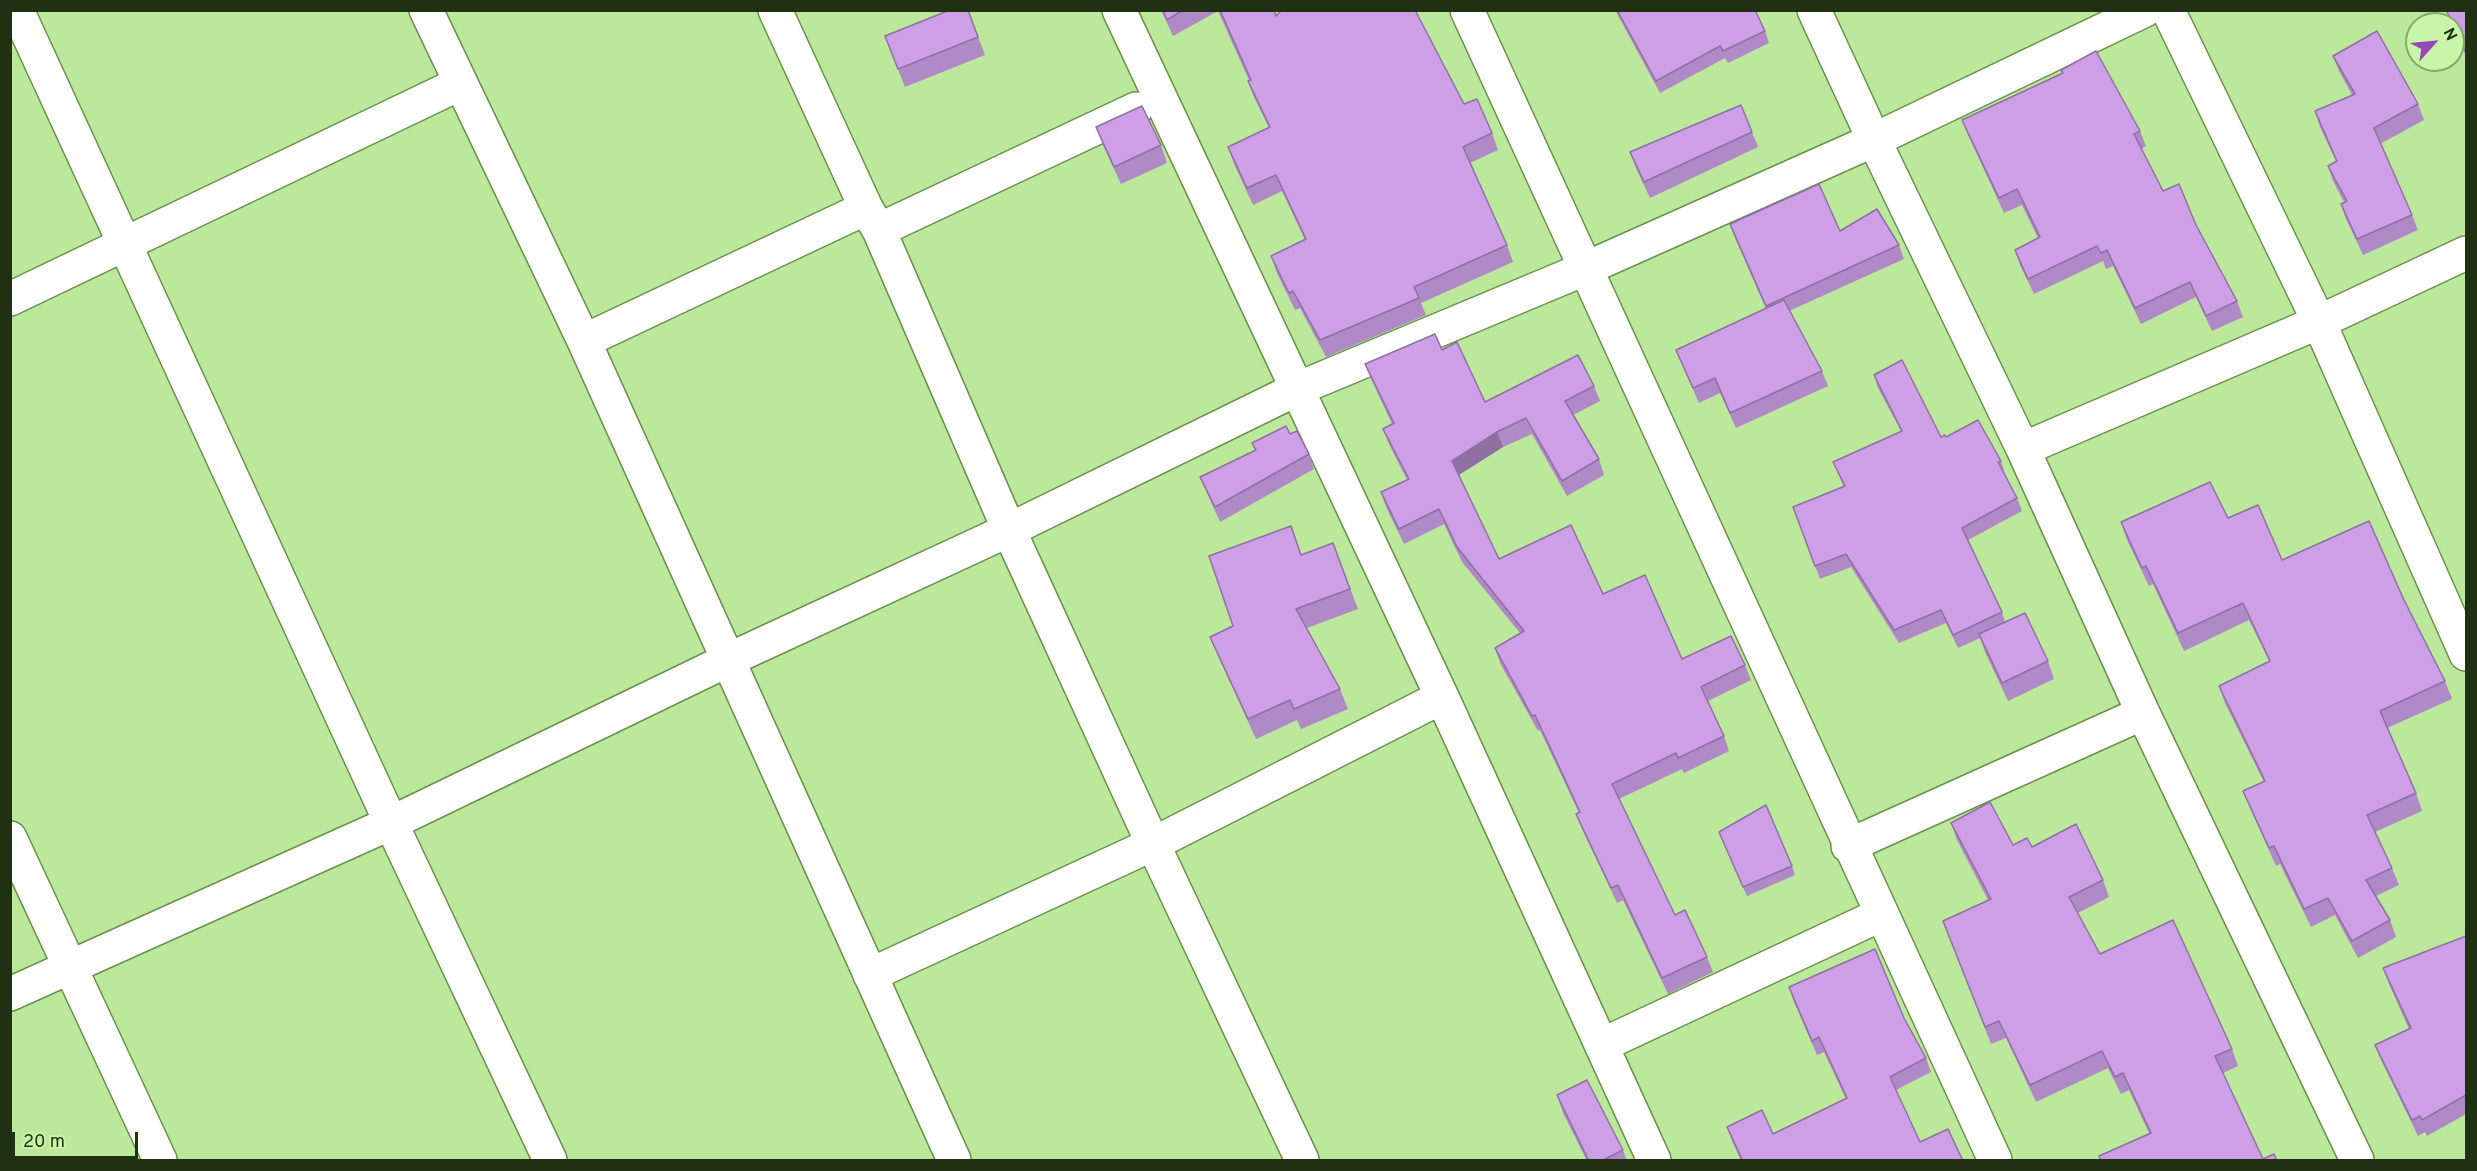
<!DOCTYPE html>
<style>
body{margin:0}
#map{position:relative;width:2477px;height:1171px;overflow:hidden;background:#bce89c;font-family:Overpass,sans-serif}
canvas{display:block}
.frame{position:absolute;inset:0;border:12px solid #203013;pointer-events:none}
.north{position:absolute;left:2405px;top:12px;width:60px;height:60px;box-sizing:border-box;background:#c9f5a9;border:2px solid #85a66d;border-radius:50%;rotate:63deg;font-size:16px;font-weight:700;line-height:24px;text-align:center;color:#203013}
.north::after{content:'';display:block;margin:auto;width:21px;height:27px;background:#9347b8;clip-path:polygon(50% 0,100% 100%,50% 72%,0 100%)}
.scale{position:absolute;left:12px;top:1132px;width:126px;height:27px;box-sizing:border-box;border:3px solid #203013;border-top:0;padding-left:8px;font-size:18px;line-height:21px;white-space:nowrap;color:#203013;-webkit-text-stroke:4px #c9f5a9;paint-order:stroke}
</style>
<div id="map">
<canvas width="2477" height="1171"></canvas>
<div class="frame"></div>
<div class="north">N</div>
<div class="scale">20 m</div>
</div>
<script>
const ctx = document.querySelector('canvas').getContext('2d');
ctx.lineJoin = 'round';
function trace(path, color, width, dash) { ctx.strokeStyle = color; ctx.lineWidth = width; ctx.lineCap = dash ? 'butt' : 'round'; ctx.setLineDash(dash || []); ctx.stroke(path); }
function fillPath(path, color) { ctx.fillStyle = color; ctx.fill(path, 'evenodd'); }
const minor = new Path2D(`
 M426,10L584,341L954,1160
 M775,10L866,208L879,230L1009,530L1153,844L1302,1160
 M1119,10L1442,697L1654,1160
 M1467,10C1645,393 1817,778 1995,1160
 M1814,10L1874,140L2023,449L2143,713L2357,1160
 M2168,10L2319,322L2466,654
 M879,230L1136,109
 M10,299L459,84
 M584,341L866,208
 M2023,449L2319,322L2466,253
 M10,838L160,1160
 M1848,846L2143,713
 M870,975L1153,844L1442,697
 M10,994L391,823L728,660L1009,530L1297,389L1587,268L1874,140L2145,10
 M1602,1045L1880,915`);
const tertiary = new Path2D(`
 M17,10L391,823L550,1160`);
const wall = new Path2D(`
 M968,10L985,55L905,87L885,36Z
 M1161,10H1274L1276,16L1464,104L1492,133L1498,150L1470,163L1507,245L1513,262L1421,303L1426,315L1326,357L1300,308L1295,310L1277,273L1271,256L1305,240L1282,191L1253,205L1234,164L1228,147L1269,128L1254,97L1248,81L1249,80L1218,11L1173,36Z
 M1615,10H1755L1765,31L1769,43L1728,63L1725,58L1660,93Z
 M2446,10H2466V56L2453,27V24H2452Z
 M2333,56L2418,104L2424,120L2380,144L2412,215L2418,230L2363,255L2346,219L2341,204L2344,202L2333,181L2328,166L2336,161L2320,127L2315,111L2352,95L2339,71Z
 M1962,120L2140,131L2146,146L2141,149L2163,191L2196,225L2237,301L2243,317L2212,331L2196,297L2141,324L2113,266L2106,269L2103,261L2034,294L2020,265L2015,250L2038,238L2022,205L2004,213L1968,135Z
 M1096,127L1161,145L1167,163L1121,184L1103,145Z
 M1752,132L1758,147L1650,198L1636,168L1630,152Z
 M1730,224L1840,231L1899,245L1904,259L1789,311L1822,371L1828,386L1736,428L1720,393L1699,403L1682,365L1676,350L1766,309L1735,238Z
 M1442,350L1485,402L1594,386L1600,401L1573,415L1599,459L1604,475L1567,496L1532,434L1503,447L1459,475L1499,559L1603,594L1682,659L1745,665L1751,680L1708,701L1724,736L1729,751L1684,773L1682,769L1619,799L1675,915L1707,957L1713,972L1668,994L1623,900L1617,903L1582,829L1576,814L1579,813L1540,730L1538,731L1500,663L1495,648L1520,633L1462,562L1444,524L1404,544L1386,507L1381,492L1407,480L1389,444L1383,429L1392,424L1371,379L1365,364Z
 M1874,375L1941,437H1946L2001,461L2005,474L2017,498L2022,511L1968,540L2002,612L2005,622L2048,661L2054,679L2008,701L1985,652L1980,638L1958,648L1946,623L1899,643L1851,567L1820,579L1793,507L1844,487L1833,462L1901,431L1878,388Z
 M1290,434L1309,454L1314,469L1220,522L1206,491L1200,477L1255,451L1252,443Z
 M2228,518L2282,560L2404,600L2445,681L2452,699L2387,728L2416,793L2422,811L2375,832L2392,868L2399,885L2376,896L2390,920L2396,937L2358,958L2335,915L2311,927L2280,864L2276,866L2250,808L2243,791L2264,782L2225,703L2219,686L2269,661L2249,620L2184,651L2153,584L2149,586L2127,540L2121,522Z
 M1333,543L1358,609L1307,628L1340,689L1348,709L1301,729L1297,720L1256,739L1218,656L1210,637L1233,626L1302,555Z
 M1951,823L2013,845L2032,847L2103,880L2109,897L2078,913L2100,954L2232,1049L2238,1066L2223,1073L2263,1159L2277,1161H2101L2149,1133L2129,1090L2121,1094L2108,1068L2036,1102L2006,1038L1991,1044L1950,939L1988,900L1957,840Z
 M1719,832L1792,866L1795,875L1747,896Z
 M2466,936V1114L2427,1136L2425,1132L2418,1136L2381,1060L2375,1045L2409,1029L2389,984L2383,968Z
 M1789,987L1904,1018L1926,1058L1931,1072L1896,1090L1920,1142L1963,1161H1741L1732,1141L1727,1127L1773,1134L1846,1099L1824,1052L1817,1055L1794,1002Z
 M1557,1095L1623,1150L1627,1161H1587L1563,1113Z`);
const shadedWall = new Path2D(`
 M1497,432L1503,447L1457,476L1452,461Z`);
const building = new Path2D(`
 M950,10H968L978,37L898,69L885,36Z
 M1163,10H1183L1167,20Z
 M1220,10H1274L1276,16L1282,10H1415L1464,104L1477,99L1492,133L1463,147L1507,245L1414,287L1419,298L1320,340L1293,291L1289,293L1271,256L1306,239L1276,175L1247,188L1228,147L1270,127L1248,81L1251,80Z
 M1617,10H1755L1765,31L1723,51L1720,46L1656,81Z
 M2446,10H2466V53L2453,24Z
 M2377,31L2418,104L2374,128L2412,215L2357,239L2341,204L2347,201L2328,166L2337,161L2315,111L2355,94L2333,56Z
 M2096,51L2140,131L2134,134L2163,191L2179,184L2196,225L2237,301L2206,316L2190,282L2135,308L2107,250L2101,253L2097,246L2028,279L2015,250L2040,237L2017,189L1999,198L1962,120L2063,73L2061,70Z
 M1741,105L1752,132L1644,182L1630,152Z
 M1142,106L1161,145L1114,167L1096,127Z
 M1819,184L1840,231L1877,209L1899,245L1766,306L1730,224Z
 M1784,300L1822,371L1730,413L1715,378L1693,388L1676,350Z
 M1435,334L1442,350L1457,342L1485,402L1578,355L1594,386L1565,401L1599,459L1562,481L1526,418L1497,432L1452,461L1499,559L1571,525L1603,594L1645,575L1682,659L1731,636L1745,665L1701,687L1724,736L1678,758L1676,753L1612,784L1675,915L1685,910L1707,957L1662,978L1618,885L1611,888L1576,814L1580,812L1535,715L1532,716L1495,648L1524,631L1457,547L1439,509L1399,529L1381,492L1409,479L1383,429L1394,423L1365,364Z
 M1902,360L1941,437L1945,435L1946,437L1978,420L2001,461L1998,462L2017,498L1962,528L2002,612L1953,635L1941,610L1894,630L1846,554L1815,566L1793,507L1845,486L1833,462L1902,431L1874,375Z
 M1286,426L1290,434L1297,431L1309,454L1215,507L1200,477L1256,450L1252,443Z
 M2210,482L2228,518L2258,505L2282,560L2369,521L2404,600L2445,681L2380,711L2416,793L2367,815L2392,868L2366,880L2390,920L2352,941L2328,898L2304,909L2274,846L2269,848L2243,791L2265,781L2219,686L2270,661L2243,603L2178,633L2146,566L2142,568L2121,522Z
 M1291,526L1301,555L1333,543L1350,589L1296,609L1340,689L1294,709L1290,700L1248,719L1210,637L1233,626L1209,556Z
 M2025,613L2048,661L2002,683L1979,634Z
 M1990,802L2013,845L2027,838L2032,847L2076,824L2103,880L2069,897L2100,954L2173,920L2232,1049L2215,1056L2263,1159L2274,1154L2277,1161H2101L2099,1156L2151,1133L2123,1073L2115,1077L2102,1051L2030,1085L1999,1021L1985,1027L1943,921L1991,899L1951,823Z
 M1766,805L1792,866L1743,887L1719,832Z
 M2466,936V1095L2422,1120L2420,1116L2412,1120L2375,1045L2411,1028L2383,968Z
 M1875,949L1904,1018L1926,1058L1890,1077L1920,1142L1948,1129L1963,1161H1743L1727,1127L1762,1110L1773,1134L1847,1098L1819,1037L1812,1041L1789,987Z
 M1587,1080L1623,1150L1601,1161H1589L1557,1095Z`);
trace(minor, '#69914a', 36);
trace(tertiary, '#69914a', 36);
trace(minor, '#fff', 33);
trace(tertiary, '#fff', 33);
fillPath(wall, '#b089c7');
fillPath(shadedWall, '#906fa2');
fillPath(building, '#cd9fe7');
trace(building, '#906fa2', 1.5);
</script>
